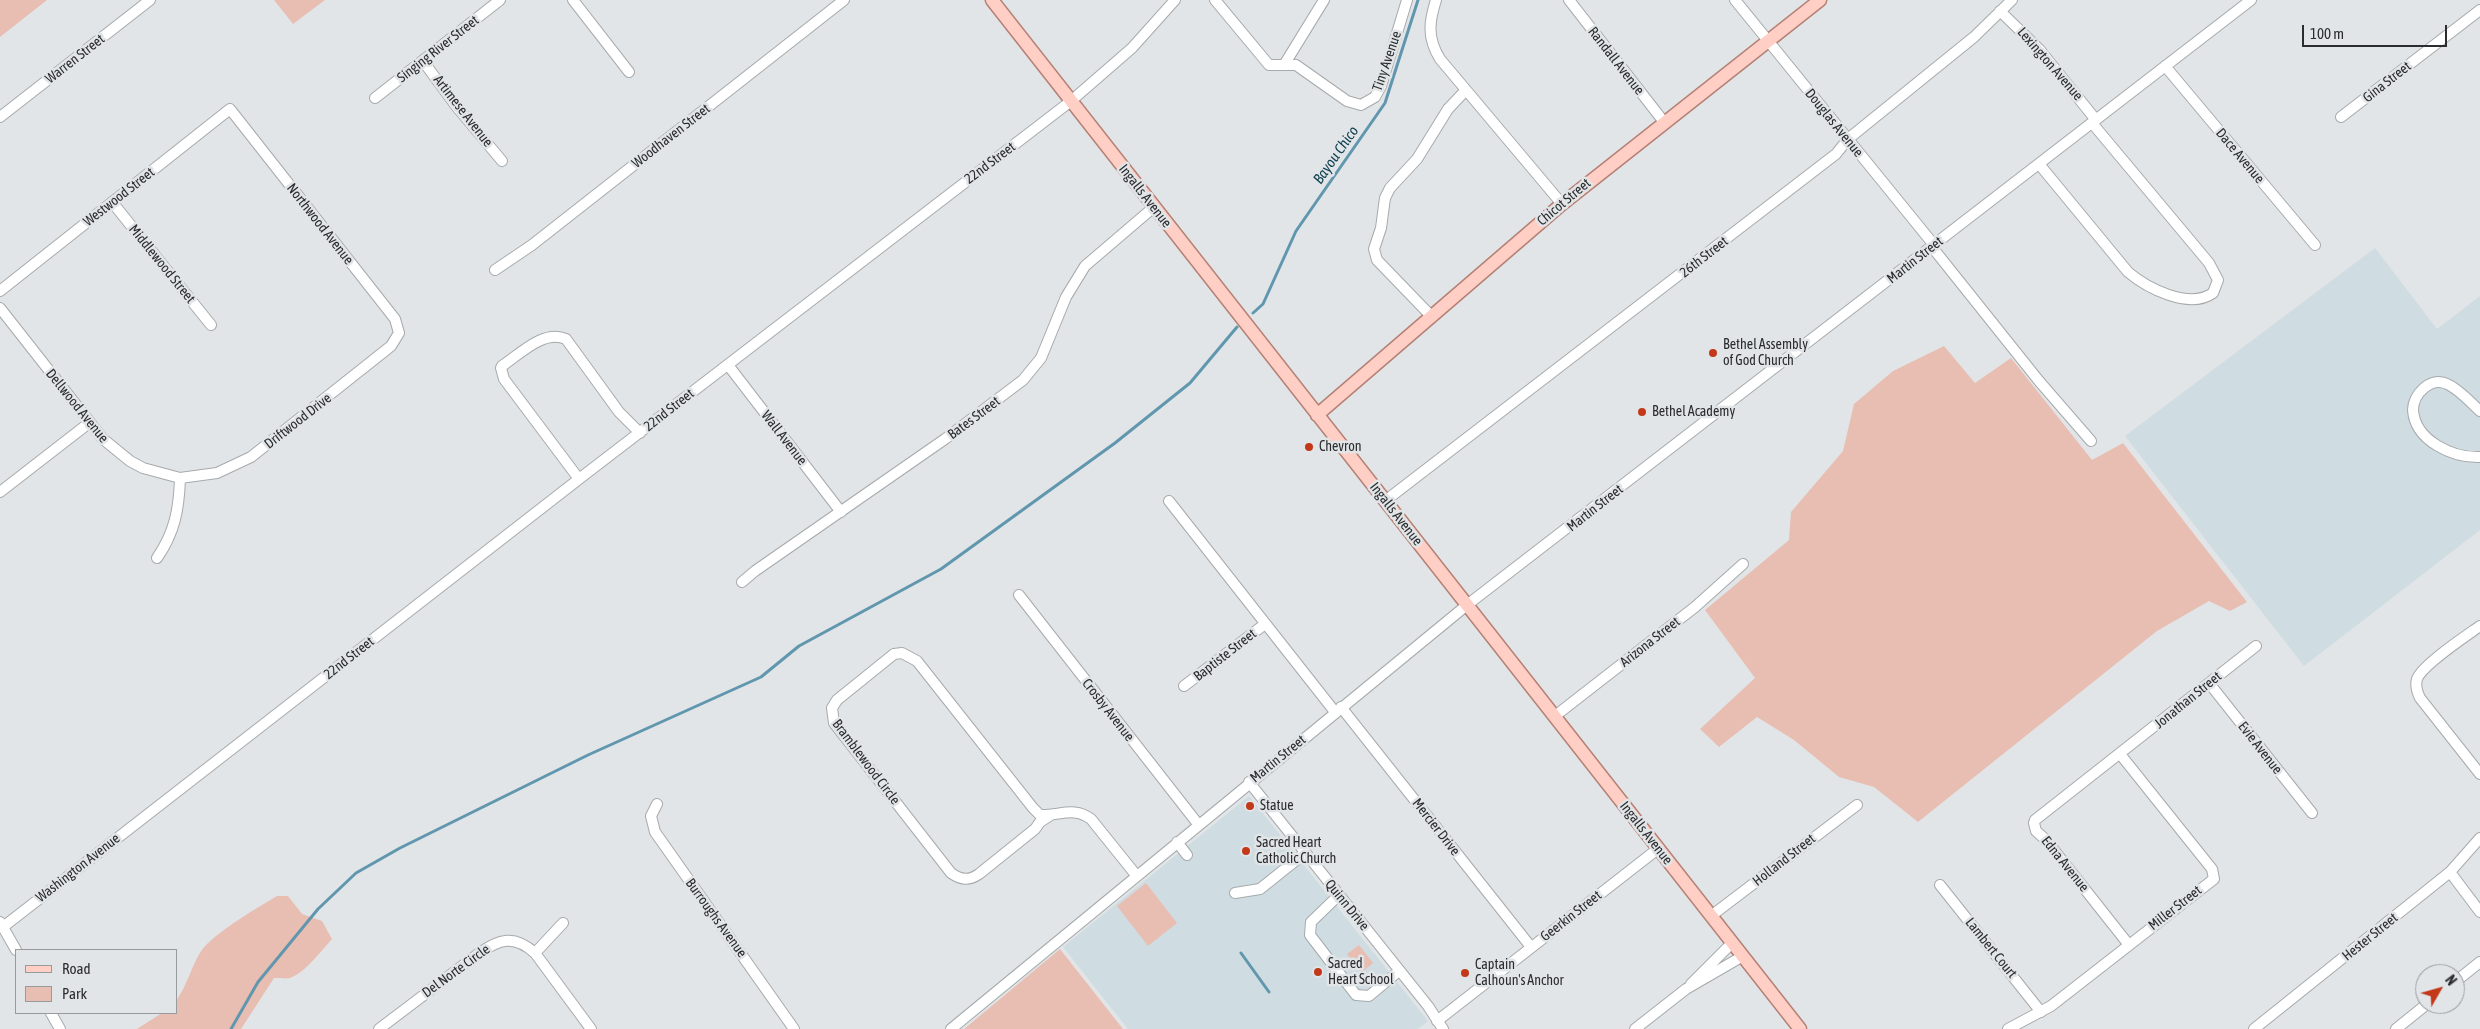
<!DOCTYPE html>
<style>
body{margin:0}
#map{position:relative;width:2480px;height:1029px;overflow:hidden;background:#e1e5e7;font-family:"Asap Condensed",sans-serif}
canvas{display:block}
.legend{position:absolute;left:15px;top:949px;width:162px;height:65px;box-sizing:border-box;background:#e1e5e7;border:1px solid #989b9d;margin:0;padding:6px 9px;list-style:none;font-size:15px;color:#2b2c2d}
.legend li{display:flex;align-items:center;gap:10px;height:25px}
.legend b{width:25px;border:1px solid #989b9d}
.north{position:absolute;left:2415px;top:964px;width:50px;height:50px;box-sizing:border-box;background:#e1e5e7;border:1px solid #989b9d;border-radius:50%;rotate:52deg;font-size:14px;font-weight:700;line-height:20px;text-align:center;color:#2b2c2d}
.north::after{content:'';display:block;margin:auto;width:18px;height:22px;background:#c23819;clip-path:polygon(50% 0,100% 100%,50% 72%,0 100%)}
.scale{position:absolute;left:2302px;top:25px;width:145px;height:22px;box-sizing:border-box;border:2px solid #2b2c2d;border-top:0;padding-left:6px;font-size:15px;line-height:18px;white-space:nowrap;color:#2b2c2d;-webkit-text-stroke:4px #e1e5e7;paint-order:stroke}
</style>
<div id="map">
<canvas width="2480" height="1029"></canvas>
<ul class="legend">
<li><b style="height:6px;background:#ffcec4"></b>Road</li>
<li><b style="height:14px;background:#e8beb3"></b>Park</li>
</ul>
<div class="north">N</div>
<div class="scale">100 m</div>
</div>
<script>
const ctx = document.querySelector('canvas').getContext('2d');
ctx.lineJoin = 'round';
function fillPath(path, color) { ctx.fillStyle = color; ctx.fill(path, 'evenodd'); }
function trace(path, color, width, dash) { ctx.strokeStyle = color; ctx.lineWidth = width; ctx.lineCap = dash ? 'butt' : 'round'; ctx.setLineDash(dash || []); ctx.stroke(path); }
function drawText(font, color, halo, rows, align = 'center') {
  ctx.font = font + ' "Asap Condensed",sans-serif'; ctx.lineWidth = 5; ctx.setLineDash([]); ctx.textBaseline = 'middle'; ctx.strokeStyle = halo; ctx.fillStyle = color; for (const [text, x, y, turn = 0] of rows) {
    ctx.save(); ctx.translate(x, y); ctx.rotate((+turn || 0) * Math.PI / 180); ctx.textAlign = isNaN(turn) ? turn : align; if (halo) ctx.strokeText(text, 0, 0); ctx.fillText(text, 0, 0); ctx.restore();
  }
}
const built = new Path2D(`
 M2375,248L2437,329L2480,296V530L2304,666L2125,436Z
 M1249,796L1428,1021L1418,1029H1128L1063,947Z`);
const green = new Path2D(`
 M0,0H47L0,37Z
 M274,0H325L293,24Z
 M1944,346L1975,383L2011,358L2092,460L2123,443L2247,602L2230,611L2209,601L2157,631L1918,822L1874,787L1839,777L1794,740L1757,717L1719,747L1700,729L1755,678L1705,610L1789,540L1791,512L1843,451L1854,404L1893,371Z
 M1146,883L1177,923L1148,946L1117,906Z
 M277,896H288L302,914L322,921L332,939C322,950 305,973 290,978C286,979 279,978 274,978L241,1029H137L162,1013H176C176,995 179,999 185,985C192,971 196,955 207,944C227,925 254,910 277,896Z
 M1359,945L1373,963L1361,973L1347,954Z
 M1060,949L1123,1029H964Z`);
const stream = new Path2D(`
 M1253,313L1263,304L1296,231L1385,103L1418,0
 M1241,953L1269,992
 M231,1029L258,982L318,909L356,873L400,848L588,755L761,677L799,646L941,569L1115,443L1190,383L1237,327`);
const minor = new Path2D(`
 M573,0L629,72
 M1215,0L1269,65H1296L1347,101L1361,105L1375,97L1381,86L1407,0
 M1436,0C1429,22 1427,38 1440,59L1562,204
 M1569,0L1664,122
 M1735,0L1934,245
 M2000,11L2039,49L2096,120
 M423,61L456,106L502,161
 M1284,65L1324,0
 M2165,66L2315,245
 M375,98L500,0
 M0,117L150,0
 M2341,117L2480,10
 M2039,164L2128,272C2147,288 2189,310 2213,293L2218,280L2209,263L2092,123
 M112,202L211,325
 M1932,247L2039,381L2091,441
 M495,270L532,245L844,0
 M0,291L230,109L395,319L399,333L391,346L251,457L217,473L180,478L143,468L130,461L103,439L0,308
 M1432,317L1377,260L1374,249L1381,228L1385,198L1390,188L1417,159L1448,109L1466,90
 M728,365L841,512
 M2480,411C2471,403 2459,389 2447,384C2431,376 2413,394 2413,410C2415,441 2453,458 2480,457
 M579,479L504,379L501,368L502,366C520,354 544,329 566,339L619,412L640,433
 M0,492L89,423
 M1169,501L1335,712
 M1385,501L1836,154L1848,139L1974,37L2012,0
 M157,558C175,532 179,509 180,478
 M742,582L755,571L945,439L1023,380L1041,358L1066,297L1085,266L1154,207
 M1019,595L1198,824
 M2480,626C2466,636 2422,665 2417,679C2415,686 2417,692 2420,698L2480,774
 M2209,683L2312,813
 M1184,686L1265,624
 M1341,707L1531,947
 M1555,716L1695,607L1743,564
 M1249,782L1428,1006L1443,1029
 M657,804L651,816L655,832L794,1029
 M1051,815L1040,822L1035,829L979,874C969,881 961,880 951,873L834,723L832,708L837,700L894,654L902,653L917,661L1033,808L1040,815C1059,816 1074,806 1091,819L1136,875
 M1177,842L1187,855
 M2450,872L2480,912
 M1940,885L2041,1012
 M1235,893L1260,889L1305,853
 M1339,895L1311,922L1310,935L1356,995L1369,996L1399,971
 M1711,916L1857,805
 M0,922L16,950
 M3,927L579,479L1071,101L1132,48L1175,0
 M2129,945L2046,840L2036,831L2034,823L2035,820L2256,646
 M535,953L563,923
 M2455,982L2480,962
 M1691,984L1732,943
 M51,1013L60,1029
 M1437,1021L1659,848
 M379,1029L478,954C499,939 514,934 535,953L591,1029
 M951,1029L1467,605L2251,0
 M1635,1029L1686,989L1743,956
 M2008,1029L2051,1006L2214,879L2212,869L2120,754
 M2254,1029L2450,872L2480,838
 M2396,1029L2427,1004`);
const major = new Path2D(`
 M992,0L1800,1029
 M1317,415L1562,204L1820,0`);
const markers = [
 [1713,353,5,"#c23819"],
 [1642,412,5,"#c23819"],
 [1309,447,5,"#c23819"],
 [1250,806,5,"#c23819"],
 [1246,851,5,"#c23819"],
 [1318,972,5,"#c23819"],
 [1465,973,5,"#c23819"]
];
const streetNames = [
 ["Singing River Street",438,49,-38],
 ["Warren Street",75,59,-38],
 ["Tiny Avenue",1387,61,-71],
 ["Randall Avenue",1616,61,52],
 ["Lexington Avenue",2050,64,49],
 ["Gina Street",2387,82,-38],
 ["Artimese Avenue",463,111,52],
 ["Douglas Avenue",1834,123,51],
 ["Woodhaven Street",671,136,-38],
 ["Dace Avenue",2240,156,50],
 ["22nd Street",990,163,-37],
 ["Ingalls Avenue",1145,196,52],
 ["Westwood Street",119,197,-38],
 ["Chicot Street",1564,202,-40],
 ["Northwood Avenue",320,224,52],
 ["26th Street",1704,257,-38],
 ["Martin Street",1915,260,-38],
 ["Middlewood Street",162,264,51],
 ["Dellwood Avenue",77,406,51],
 ["22nd Street",669,410,-38],
 ["Bates Street",974,418,-37],
 ["Driftwood Drive",298,421,-38],
 ["Wall Avenue",784,438,52],
 ["Martin Street",1595,508,-38],
 ["Ingalls Avenue",1396,514,52],
 ["Arizona Street",1650,642,-38],
 ["Baptiste Street",1225,655,-38],
 ["22nd Street",349,658,-38],
 ["Jonathan Street",2188,700,-39],
 ["Crosby Avenue",1108,710,52],
 ["Evie Avenue",2260,748,52],
 ["Martin Street",1278,759,-39],
 ["Bramblewood Circle",866,762,53],
 ["Mercier Drive",1436,827,52],
 ["Ingalls Avenue",1646,833,52],
 ["Holland Street",1784,860,-38],
 ["Edna Avenue",2065,864,51],
 ["Washington Avenue",78,868,-38],
 ["Quinn Drive",1347,905,51],
 ["Miller Street",2175,908,-38],
 ["Geerkin Street",1571,916,-38],
 ["Burroughs Avenue",716,918,54],
 ["Hester Street",2370,937,-39],
 ["Lambert Court",1991,948,51],
 ["Del Norte Circle",456,971,-36]
];
const poiNames = [
 ["Bethel Assembly",1723,345],
 ["of God Church",1723,361],
 ["Bethel Academy",1652,412],
 ["Chevron",1319,447],
 ["Statue",1260,806],
 ["Sacred Heart",1256,843],
 ["Catholic Church",1256,859],
 ["Sacred",1328,964],
 ["Heart School",1328,980],
 ["Captain",1475,965],
 ["Calhoun's Anchor",1475,981]
];
const waterNames = [
 ["Bayou Chico",1336,155,-55]
];
fillPath(built, '#cfdce1');
fillPath(green, '#e8beb3');
trace(stream, '#6197ae', 3);
trace(minor, '#a6aaac', 12);
trace(major, '#b58075', 15);
trace(minor, '#fff', 10);
trace(major, '#ffcec4', 12);
for (const [x, y, r, color] of markers) { const dot = new Path2D(); dot.arc(x, y, r, 0, 2 * Math.PI); ctx.fillStyle = color; ctx.fill(dot); trace(dot, '#e1e5e7', 2); }
drawText('14px', '#2b2c2d', '#e1e5e7', streetNames);
drawText('14px', '#2b2c2d', '#e1e5e7', poiNames, 'left');
drawText('italic 15px', '#124253', '#e1e5e7', waterNames);
</script>
